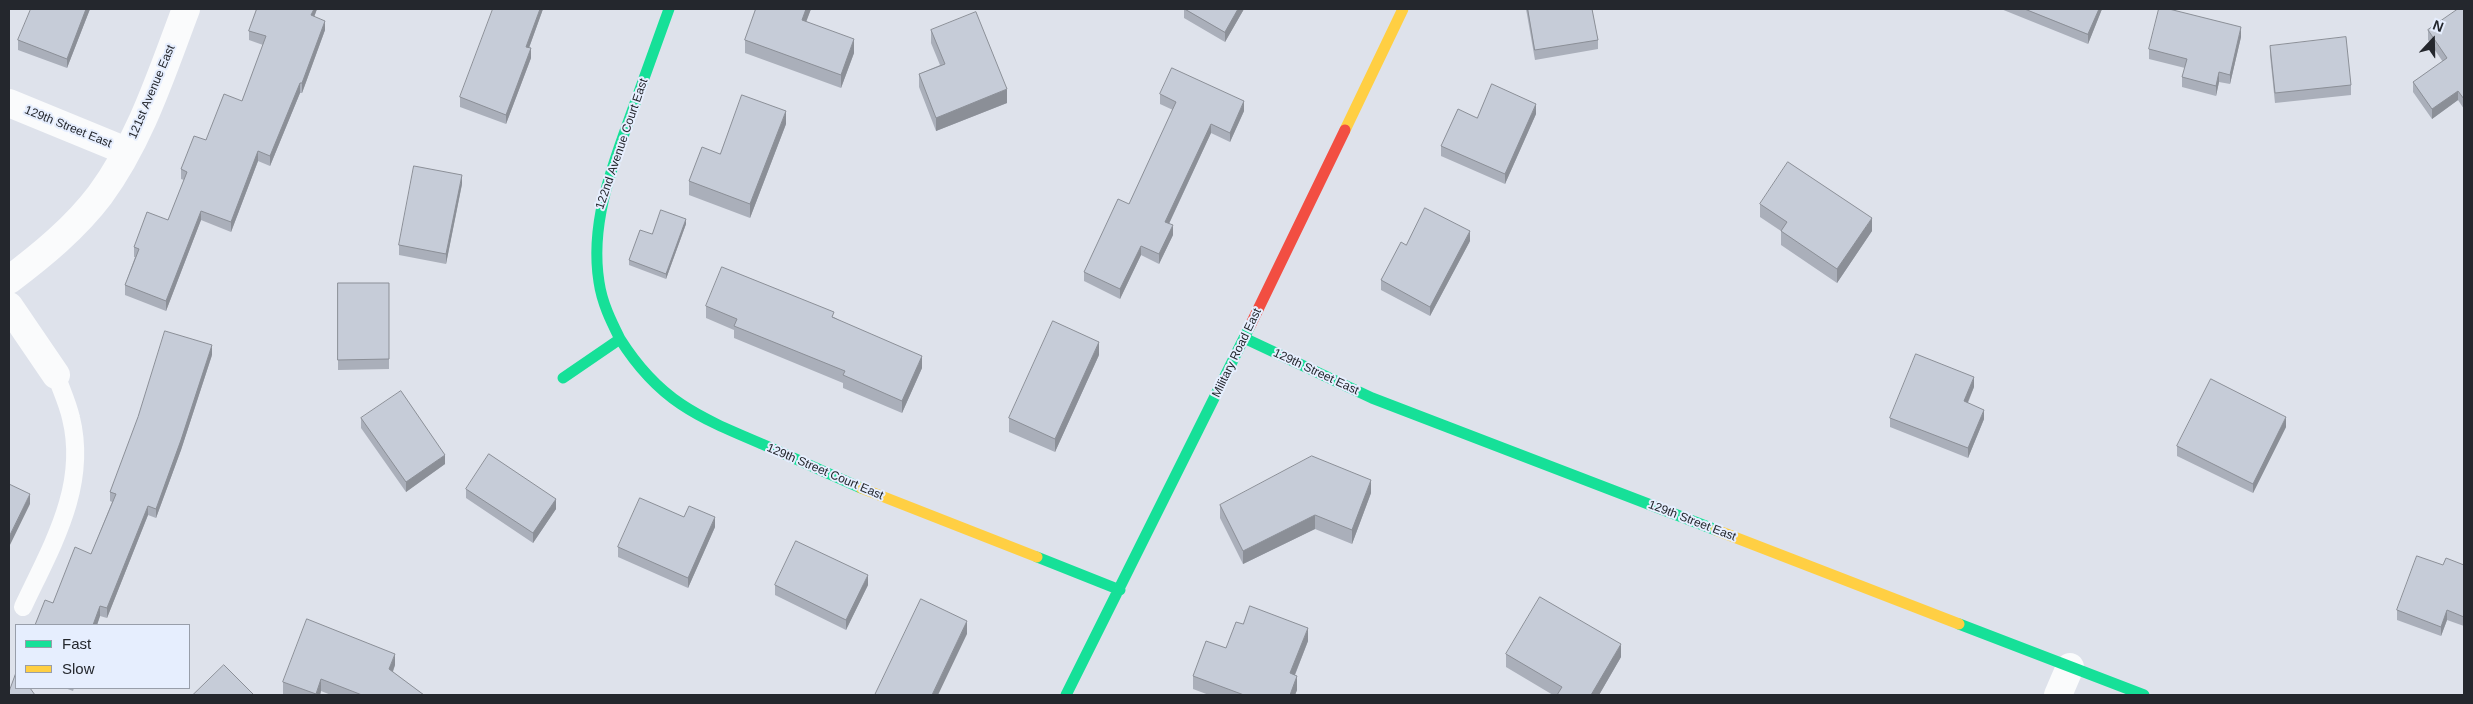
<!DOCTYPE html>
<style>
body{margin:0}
#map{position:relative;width:2473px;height:704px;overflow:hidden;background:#dee2eb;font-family:Arial,sans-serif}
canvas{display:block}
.frame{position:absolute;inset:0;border:10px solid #24272d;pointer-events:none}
.legend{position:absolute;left:15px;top:624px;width:175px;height:65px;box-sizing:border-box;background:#e6eefe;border:1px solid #989eaa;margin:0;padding:6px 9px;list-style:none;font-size:15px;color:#24272d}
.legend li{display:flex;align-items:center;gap:10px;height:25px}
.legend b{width:25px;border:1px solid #989eaa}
.north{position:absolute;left:2408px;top:15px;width:50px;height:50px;-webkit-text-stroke:4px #e6eefe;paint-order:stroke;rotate:21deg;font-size:14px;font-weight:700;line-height:20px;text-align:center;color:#24272d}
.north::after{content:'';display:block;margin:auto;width:18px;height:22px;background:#24272d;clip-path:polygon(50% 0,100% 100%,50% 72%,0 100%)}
</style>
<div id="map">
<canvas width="2473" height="704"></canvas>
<div class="frame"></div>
<ul class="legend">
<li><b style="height:6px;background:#16e098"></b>Fast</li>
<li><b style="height:6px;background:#ffcf43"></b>Slow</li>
</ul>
<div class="north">N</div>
</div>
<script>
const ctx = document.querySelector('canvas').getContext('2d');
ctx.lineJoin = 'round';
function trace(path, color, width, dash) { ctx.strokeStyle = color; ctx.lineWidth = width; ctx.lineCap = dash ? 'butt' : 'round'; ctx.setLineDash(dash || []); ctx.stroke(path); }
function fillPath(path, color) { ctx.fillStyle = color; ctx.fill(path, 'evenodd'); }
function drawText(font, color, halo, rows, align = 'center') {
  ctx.font = font + ' Arial,sans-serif'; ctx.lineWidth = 4; ctx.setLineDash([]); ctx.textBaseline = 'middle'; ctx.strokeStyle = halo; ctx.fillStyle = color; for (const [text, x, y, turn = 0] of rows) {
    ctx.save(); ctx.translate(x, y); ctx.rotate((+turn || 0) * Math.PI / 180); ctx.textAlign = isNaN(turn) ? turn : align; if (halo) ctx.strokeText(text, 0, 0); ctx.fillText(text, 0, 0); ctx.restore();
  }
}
const lane = new Path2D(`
 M23,607C51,547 88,487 71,418C68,404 61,389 56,375`);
const street = new Path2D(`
 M9,103L126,151
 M9,280C42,255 75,228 100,195C141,139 162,72 186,9
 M9,306L56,375
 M2058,695L2070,667`);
const fast = new Path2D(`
 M1244,338L1372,398L1716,530
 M620,339C611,321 602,303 599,282C590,226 610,172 629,120C642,83 656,46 669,9
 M563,378L620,339C659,401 698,417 762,444C795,459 828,473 861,488
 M1037,557L1120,590
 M1959,624L2144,695
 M1066,695L1250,326`);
const slow = new Path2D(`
 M1345,130L1403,9
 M861,488L1037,557
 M1716,530L1959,624`);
const jam = new Path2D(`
 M1250,326L1345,130`);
const wall = new Path2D(`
 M90,9L67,68L18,50V40Z
 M257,9H317L314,17L325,30L302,93H300L270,166L258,161L231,232L201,220L166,311L125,295V285L135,257H134V247L168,220L184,180L181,179V169L206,140L242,101L263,45L249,40V31Z
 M543,9L529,48L531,58L506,124L460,107V97Z
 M756,9H811L806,21L854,53L841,88L745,53V40Z
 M1184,9H1244L1225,42L1184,18Z
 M1526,9H1592L1598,40V49L1535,60Z
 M2001,9H2102L2088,44Z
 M2464,9V109L2458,100L2432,119L2413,92V82L2443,62L2428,40V30Z
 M931,30L1007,103L936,131L919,87V74L940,65L931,43Z
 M2241,37L2230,84L2219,82L2216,96L2182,87V77L2185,68L2149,59V49Z
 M2270,46L2351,85V95L2275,103L2270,55Z
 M1160,94L1244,111L1230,142L1211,133L1169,224L1173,235L1159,264L1141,255L1120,299L1084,281V272L1129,204L1173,110L1160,104Z
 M1536,114L1505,184L1441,156V146L1477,118Z
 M786,124L750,218L689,195V181L720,154Z
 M462,184L446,264L399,255V245Z
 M1760,204L1872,231L1837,283L1781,245V231L1760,217Z
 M686,224L666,279L629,265V260L652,234Z
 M1470,241L1430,316L1381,290V280Z
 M338,283H389V369L338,370Z
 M706,306L834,317L922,368L902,413L843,388V383L734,338V330L706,318Z
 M212,355L181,450L156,518L148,515L107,618L100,616L97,625H35L91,554L112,502L110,501V492Z
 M1099,355L1055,452L1009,432V418Z
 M1974,387L1968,403L1984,419L1968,458L1890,427V418Z
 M361,418L445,464L406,492L361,428Z
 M2286,427L2253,493L2177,456V446Z
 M466,489L556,509L533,543L466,498Z
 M1371,493L1352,544L1315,529L1243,564L1220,518V505Z
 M684,517L715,527L688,588L618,557V547Z
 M2443,565H2464V626L2447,620L2441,636L2397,620V610Z
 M775,585H868L846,630L775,595Z
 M1243,624L1308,641L1295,675L1297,690L1295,695H1209L1193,689V676L1226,648Z
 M1506,654L1621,657L1599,695H1553L1506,667Z
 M395,665L393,672L424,695H331L321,691L320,695H287L283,694V682Z
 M65,688H74L73,691Z`);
const shadedWall = new Path2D(`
 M86,9H90L67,68V59Z
 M314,9H317L311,25V15Z
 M540,9H543L526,56V47Z
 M806,9H811L802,33V20Z
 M1238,9H1244L1225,42V32Z
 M2099,9H2102L2088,44V34Z
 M325,21V30L302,93V83Z
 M2241,27V37L2230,84V75Z
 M854,39V53L841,88V75Z
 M531,48V58L506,124V115Z
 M2219,72V82L2216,96V86Z
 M300,83V93L270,166V156Z
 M1007,89V103L936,131V118Z
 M2458,91V100L2432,119V109Z
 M1244,101V111L1230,142V133Z
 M1536,104V114L1505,184V174Z
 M786,111V124L750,218V204Z
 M1211,124V133L1165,232V222Z
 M258,151V161L231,232V222Z
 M462,175V184L446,264V254Z
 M201,211V220L166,311V301Z
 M1872,218V231L1837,283V269Z
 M686,219V224L666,279V274Z
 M1173,225V235L1159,264V254Z
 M1470,231V241L1430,316V307Z
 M1141,246V255L1120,299V289Z
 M1099,342V355L1055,452V439Z
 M212,345V355L181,450L156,518V509Z
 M922,356V368L902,413V401Z
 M1974,377V387L1964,411V401Z
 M1984,410V419L1968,458V448Z
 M2286,417V427L2253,493V484Z
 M445,455V464L406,492V482Z
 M1371,480V493L1352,544V530Z
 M30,494V504L9,547V537Z
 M556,499V509L533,543V533Z
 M148,506V515L107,618V608Z
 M1315,515V529L1243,564V551Z
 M715,517V527L688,588V578Z
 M868,575V585L846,630V620Z
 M100,606V616L97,625H93Z
 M2447,610V620L2441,636V627Z
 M967,621V634L938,695H932Z
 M1308,628V641L1290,687V673Z
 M1621,644V657L1599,695H1591Z
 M395,654V665L389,681V669Z
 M1297,676V690L1295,695H1290Z
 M321,679V691L320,695H316Z`);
const building = new Path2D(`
 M31,9H86L67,59L18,40Z
 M257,9H314L311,15L325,21L302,83H300L270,156L258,151L231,222L201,211L166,301L125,285L139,249L134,247L147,212L168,220L187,172L181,169L194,136L206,140L224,94L242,101L266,36L249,31Z
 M493,9H540L526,47L531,48L506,115L460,97Z
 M756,9H806L802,20L854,39L841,75L745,40Z
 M1185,9H1238L1225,32Z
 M1528,9H1592L1598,40L1535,50Z
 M2025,9H2099L2088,34Z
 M2159,9H2169L2241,27L2230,75L2219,72L2216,86L2182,77L2187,59L2149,49Z
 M2458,9H2464V99L2458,91L2432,109L2413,82L2447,58L2428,30Z
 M976,12L1007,89L936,118L919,74L945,64L931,30Z
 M2346,37L2351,85L2275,93L2270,46Z
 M1172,68L1244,101L1230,133L1211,124L1165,222L1173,225L1159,254L1141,246L1120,289L1084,272L1118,199L1129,204L1176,102L1160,94Z
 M1492,84L1536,104L1505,174L1441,146L1458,109L1477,118Z
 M742,95L786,111L750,204L689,181L702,147L720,154Z
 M1788,162L1872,218L1837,269L1781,231L1787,222L1760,204Z
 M414,166L462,175L446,254L399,245Z
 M1425,208L1470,231L1430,307L1381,280L1401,242L1406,245Z
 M661,210L686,219L666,274L629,260L640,230L652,234Z
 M722,267L834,312L832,317L922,356L902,401L843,375L845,371L734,326L737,319L706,306Z
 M338,283H389V359L338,360Z
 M1053,321L1099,342L1055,439L1009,418Z
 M165,331L212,345L181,440L156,509L148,506L107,608L100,606L93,625H35L45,600L53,603L75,547L91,554L116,494L110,492L138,417Z
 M1916,354L1974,377L1964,401L1984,410L1968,448L1890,418Z
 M2211,379L2286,417L2253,484L2177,446Z
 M401,391L445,455L406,482L361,418Z
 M489,454L556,499L533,533L466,489Z
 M1312,456L1371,480L1352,530L1315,515L1243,551L1220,505Z
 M9,484L30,494L9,537Z
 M640,498L684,517L689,506L715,517L688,578L618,547Z
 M796,541L868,575L846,620L775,585Z
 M2417,556L2443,565L2446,558L2464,565V617L2447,610L2441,627L2397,610Z
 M1540,597L1621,644L1591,695H1557L1562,687L1506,654Z
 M921,599L967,621L932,695H875Z
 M1250,606L1308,628L1290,673L1297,676L1290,695H1244L1193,676L1206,641L1226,648L1236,622L1243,624Z
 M307,619L395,654L389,669L424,695H362L321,679L316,694L283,682Z
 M224,665L254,695H193Z
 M16,673V688H30L35,695H9V692Z`);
const streetNames = [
 ["121st Avenue East",152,92,-67],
 ["129th Street East",68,127,22],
 ["122nd Avenue Court East",622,144,-71],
 ["Military Road East",1237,353,-64],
 ["129th Street East",1316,372,25],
 ["129th Street Court East",825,472,23],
 ["129th Street East",1692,521,21]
];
trace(lane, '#fafbfc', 18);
trace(street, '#fafbfc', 28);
trace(fast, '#16e098', 11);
trace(slow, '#ffcf43', 11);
trace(jam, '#f24e42', 11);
fillPath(wall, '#aaafba');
fillPath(shadedWall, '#8b8f97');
fillPath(building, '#c6ccd8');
trace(building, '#8b8f97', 1);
drawText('12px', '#24272d', '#e6eefe', streetNames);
</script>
